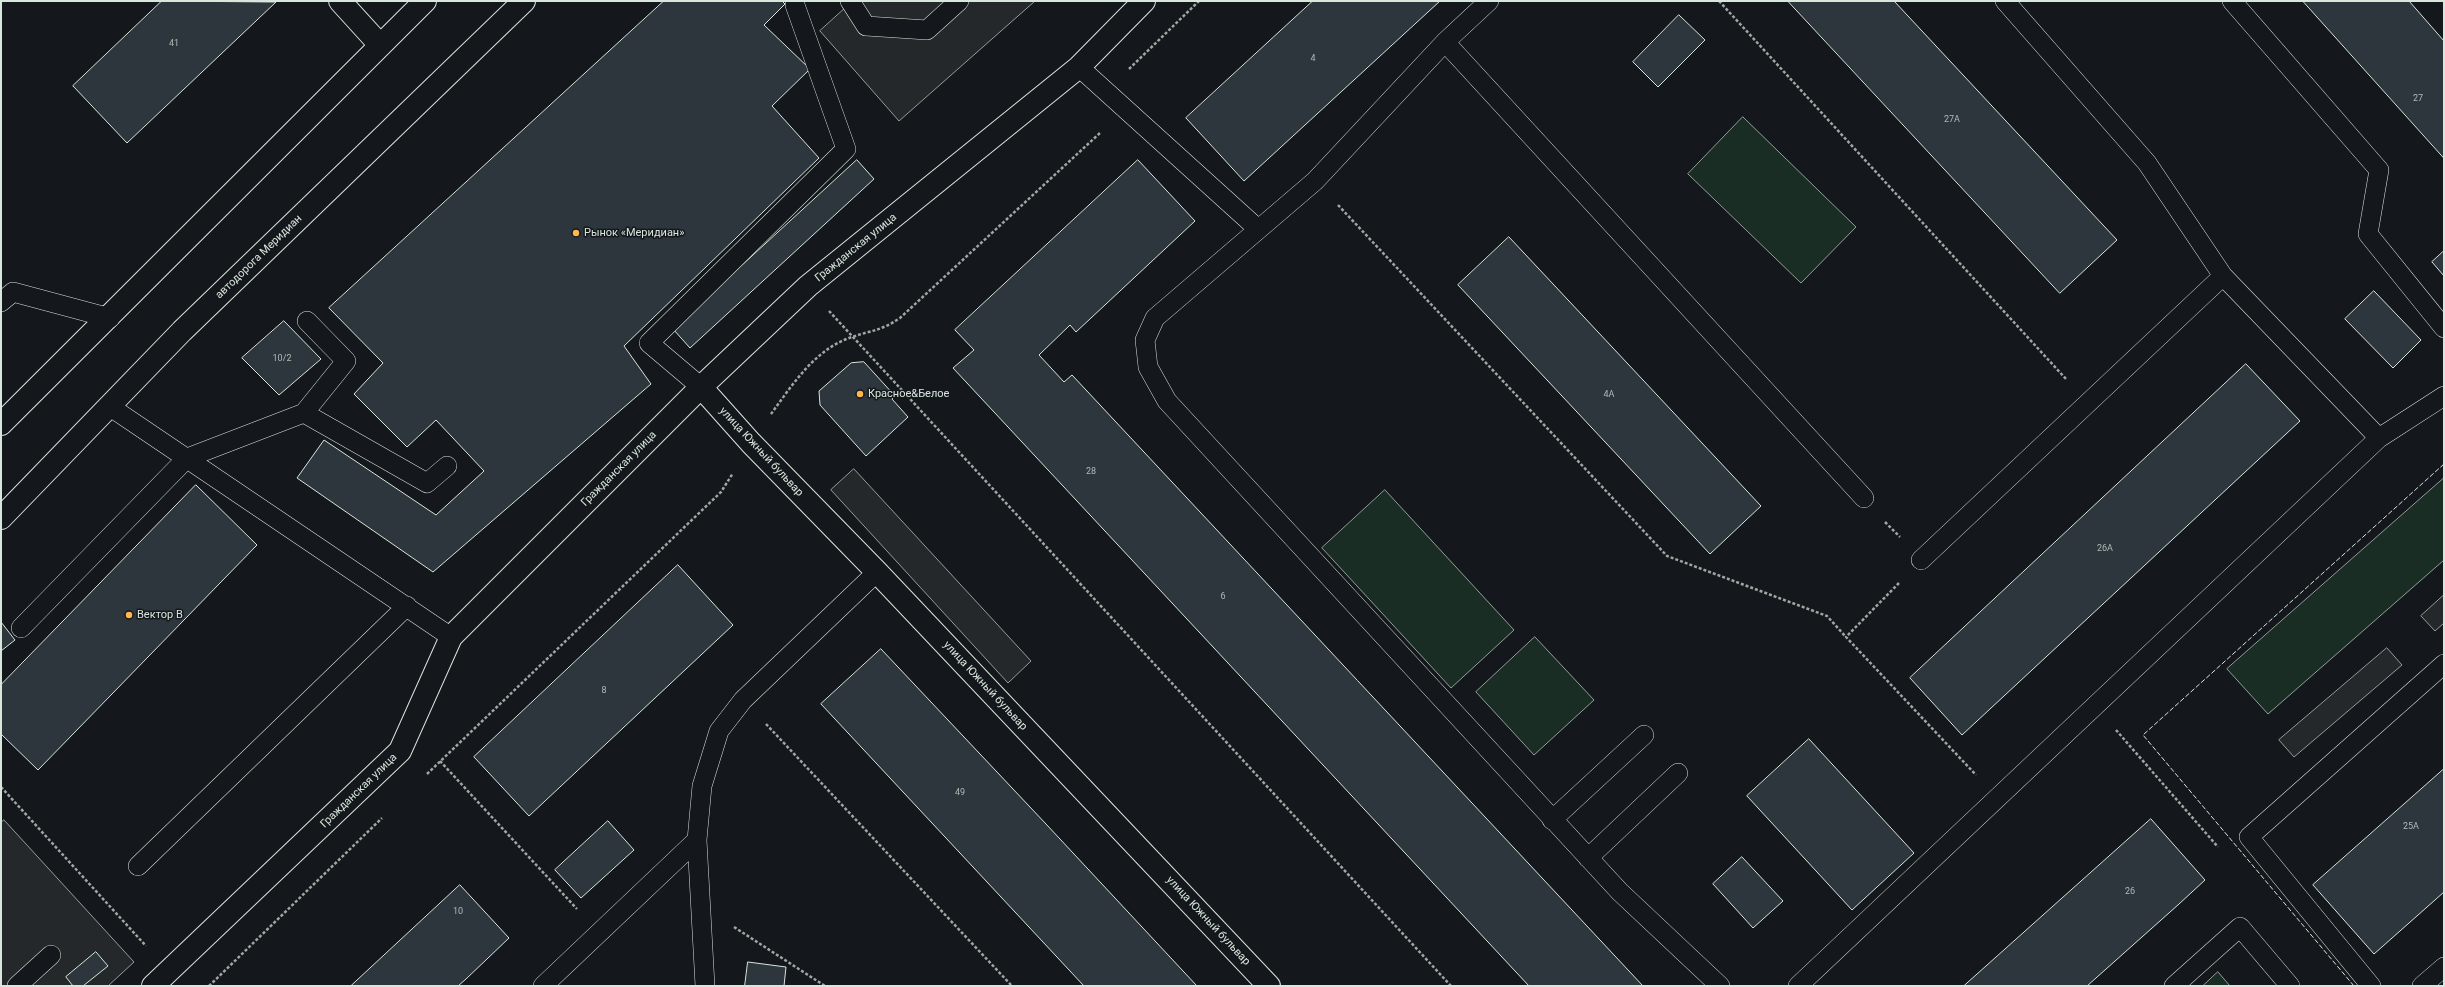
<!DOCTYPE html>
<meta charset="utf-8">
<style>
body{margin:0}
#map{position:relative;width:2445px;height:987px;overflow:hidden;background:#14181c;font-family:Roboto,sans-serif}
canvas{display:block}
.frame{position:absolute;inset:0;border:2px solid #d8e6dc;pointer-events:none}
</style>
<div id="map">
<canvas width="2445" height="987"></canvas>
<div class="frame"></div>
</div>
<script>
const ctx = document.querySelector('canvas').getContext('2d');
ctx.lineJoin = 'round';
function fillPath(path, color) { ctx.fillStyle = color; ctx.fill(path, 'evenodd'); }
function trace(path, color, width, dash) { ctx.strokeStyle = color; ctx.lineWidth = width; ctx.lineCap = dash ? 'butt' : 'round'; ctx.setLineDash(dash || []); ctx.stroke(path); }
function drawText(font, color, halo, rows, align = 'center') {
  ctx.font = font + ' Roboto,sans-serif'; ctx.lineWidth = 3; ctx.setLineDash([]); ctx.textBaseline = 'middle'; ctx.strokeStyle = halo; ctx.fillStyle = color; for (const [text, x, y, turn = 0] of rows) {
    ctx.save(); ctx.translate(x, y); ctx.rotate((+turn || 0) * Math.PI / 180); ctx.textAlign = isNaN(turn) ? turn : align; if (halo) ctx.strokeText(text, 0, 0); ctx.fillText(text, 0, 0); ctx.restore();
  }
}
const green = new Path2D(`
 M1743,117L1856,227L1801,283L1688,174Z
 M2444,478V560L2268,714L2227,669Z
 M1385,490L1514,630L1451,688L1322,548Z
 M1535,637L1594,700L1534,755L1476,692Z
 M2218,972L2230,986H2203Z`);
const parking = new Path2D(`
 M853,1H1035L899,121L820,31Z
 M854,469L1031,661L1008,683L831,490Z
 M2444,595V623L2435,631L2421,616Z
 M2387,648L2402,665L2294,757L2279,740Z
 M4,820L134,962L108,986H1V823Z`);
const building = new Path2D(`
 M162,1L276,2L127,143L73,86Z
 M664,1H782L785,4L764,25L810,69L772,106L819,158L624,346L651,384L433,572L297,478L324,440L436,515L484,471L436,420L407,447L354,394L383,363L329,308Z
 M1313,1H1440L1244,181L1186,118Z
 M1788,1H1894L2117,240L2060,293Z
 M2303,1H2409L2444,41V158Z
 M1679,15L1705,40L1658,87L1633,62Z
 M857,160L874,179L690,348L673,329Z
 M1138,160L1195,221L1076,332L1070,325L1039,355L1064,382L1072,375L1643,986H1529L953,368L974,350L955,330Z
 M1509,237L1761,506L1710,554L1458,285Z
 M2444,251V276L2432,262Z
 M2374,291L2421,340L2393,368L2345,319Z
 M284,321L321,359L279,395L242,358Z
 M864,362L895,396L892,399L908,417L866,456L820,405L819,391L851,363Z
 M2246,364L2300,421L1962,735L1910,678Z
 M196,485L257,545L38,770L1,734V685Z
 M678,565L733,625L529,816L474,757Z
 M1,622L15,640L1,651Z
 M881,649L1046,824L1197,986H1084L821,704Z
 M1809,739L1914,853L1852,910L1747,796Z
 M2444,769V892L2374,954L2313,885Z
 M2151,819L2205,880L2179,904L2087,986H1964Z
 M608,821L634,850L581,898L555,870Z
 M1742,857L1783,901L1753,928L1713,884Z
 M460,885L509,938L466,979L458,986H351Z
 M96,952L108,966L83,986H73L66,977Z
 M748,962L786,967L784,986H745Z`);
const path = new Path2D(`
 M1719,1L2066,379
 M1129,69L1199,1
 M1338,205L1667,556L1827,616L1846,637
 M829,311L1451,986
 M771,414C793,384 815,349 852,337C872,330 881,331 900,318L1101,132
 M1885,522L1900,537
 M1899,583L1846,637L1976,775
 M766,724L1012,986
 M2116,730L2218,847
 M440,761L577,909
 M427,774L721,492L733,473
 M1,787L146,946
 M734,927L825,986
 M209,986L382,818`);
const lane = new Path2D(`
 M850,1L866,26L927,30L959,1
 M1489,1L1445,42L1315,181L1155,318L1145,340L1148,367L1167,401L1620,892L1720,986
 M2005,1L2147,163L2223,276L2379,438
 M2232,1L2379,170L2368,234L2444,328
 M1445,42L1864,498
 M1079,67L1258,229
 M1,302L13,292L110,318
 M307,321L346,361L304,413L427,483L447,466
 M701,387L649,343L846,149L795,5
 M109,406L451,637
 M1921,560L2223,276
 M21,628L187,458L304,413
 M1552,820L1644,735
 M1588,858L1678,773
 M138,866L407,606
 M17,986L51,955
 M543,986L697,840
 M705,986L697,840L702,786L719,731L743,700L877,572
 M1798,986L2379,438L2444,396
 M2174,986L2240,927L2290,986
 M2371,986L2249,837L2444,664
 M2422,986L2444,967`);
const street = new Path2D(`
 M340,1L380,45
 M701,387L751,443L877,572L1269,986
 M153,986L400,751L451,637L701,387L808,286L1079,67L1144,1`);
const primary = new Path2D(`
 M1,424L425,1
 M1,518L182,331L524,1`);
const fence = new Path2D(`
 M2354,986L2143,735L2444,464`);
const markers = [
 [576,233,4,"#ffb74d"],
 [860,394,4,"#ffb74d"],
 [129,615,4,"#ffb74d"]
];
const numberNames = [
 ["41",174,44],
 ["4",1313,59],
 ["27",2418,99],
 ["27А",1952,120],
 ["10/2",282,359],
 ["4А",1609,395],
 ["28",1091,472],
 ["26А",2105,549],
 ["6",1223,597],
 ["8",604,691],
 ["49",960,793],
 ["25А",2411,827],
 ["26",2130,892],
 ["10",458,912]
];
const poiNames = [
 ["Рынок «Меридиан»",584,233],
 ["Красное&Белое",868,394],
 ["Вектор В",137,615]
];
const streetNames = [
 ["Гражданская улица",856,248,-39],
 ["автодорога Меридиан",259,257,-44],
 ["улица Южный бульвар",761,452,47],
 ["Гражданская улица",619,469,-45],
 ["улица Южный бульвар",985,686,47],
 ["Гражданская улица",359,791,-44],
 ["улица Южный бульвар",1208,921,47]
];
fillPath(green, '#1a2d24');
trace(green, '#939e99', 1);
fillPath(parking, '#24282b');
trace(parking, '#939e99', 1);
fillPath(building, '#2c363c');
trace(building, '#d8e6dc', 1);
trace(lane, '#d8e6dc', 20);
trace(street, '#d8e6dc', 24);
trace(primary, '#d8e6dc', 24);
trace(path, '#9da8a2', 2.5, [3, 2]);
trace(lane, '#14181c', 19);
trace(street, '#14181c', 22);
trace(primary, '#14181c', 22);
trace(fence, '#d8e6dc', 1, [5, 2]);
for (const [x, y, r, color] of markers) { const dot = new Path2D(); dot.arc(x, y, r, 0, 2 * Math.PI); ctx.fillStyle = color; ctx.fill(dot); trace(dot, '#14181c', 1.5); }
drawText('9px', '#adbab4', null, numberNames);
drawText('11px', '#d8e6dc', '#14181c', poiNames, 'left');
drawText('11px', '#d8e6dc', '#14181c', streetNames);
</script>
